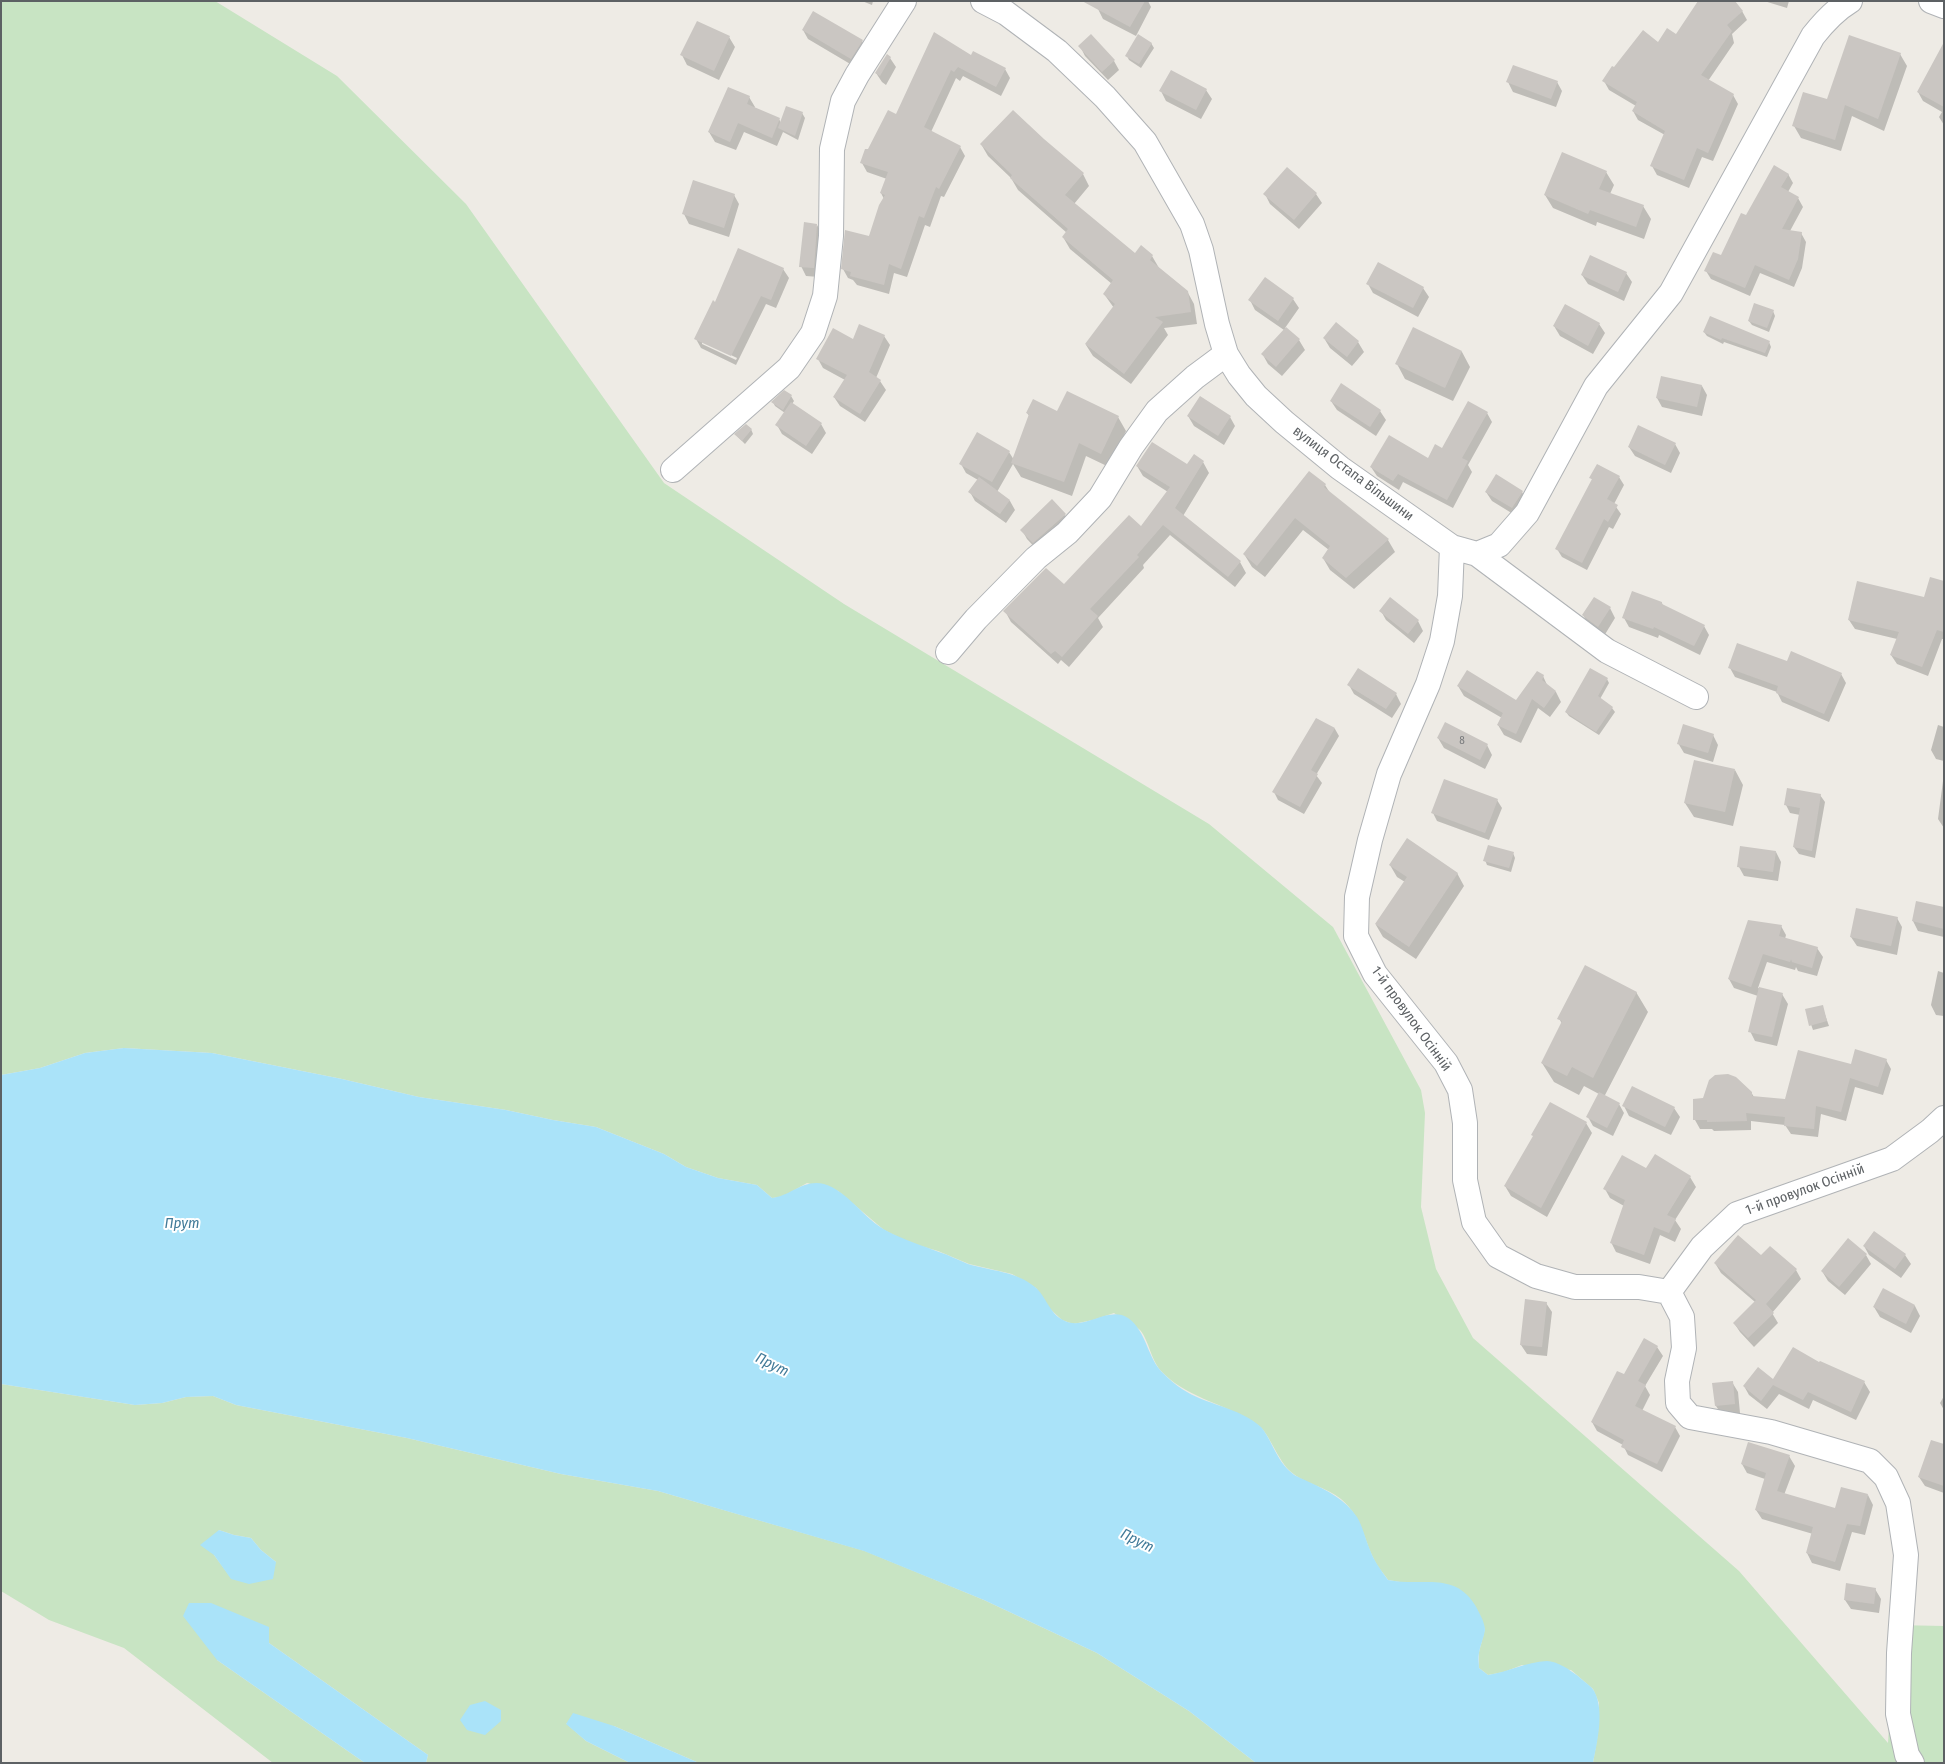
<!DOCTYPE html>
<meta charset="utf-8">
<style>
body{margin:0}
#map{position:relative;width:1945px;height:1764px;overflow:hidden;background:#eeebe5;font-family:"Fira Sans Condensed",sans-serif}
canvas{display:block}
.frame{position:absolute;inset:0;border:2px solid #5d6164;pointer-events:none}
</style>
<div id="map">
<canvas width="1945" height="1764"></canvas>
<div class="frame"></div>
</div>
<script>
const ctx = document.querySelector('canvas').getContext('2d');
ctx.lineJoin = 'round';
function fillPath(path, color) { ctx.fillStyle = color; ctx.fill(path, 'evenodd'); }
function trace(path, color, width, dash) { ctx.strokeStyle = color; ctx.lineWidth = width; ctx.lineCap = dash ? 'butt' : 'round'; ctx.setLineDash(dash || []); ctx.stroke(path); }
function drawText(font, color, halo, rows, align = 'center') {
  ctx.font = font + ' "Fira Sans Condensed",sans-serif'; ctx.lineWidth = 4; ctx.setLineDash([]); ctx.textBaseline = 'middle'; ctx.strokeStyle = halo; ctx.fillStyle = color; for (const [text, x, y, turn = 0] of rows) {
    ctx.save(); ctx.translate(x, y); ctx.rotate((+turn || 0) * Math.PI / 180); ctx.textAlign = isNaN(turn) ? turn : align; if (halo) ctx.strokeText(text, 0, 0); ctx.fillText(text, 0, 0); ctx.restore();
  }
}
const green = new Path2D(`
 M1,1H215L337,76L466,204L664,483L844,604L1209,824L1333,927L1421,1090L1425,1113L1421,1207L1436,1269L1473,1338L1739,1571L1888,1743L1895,1625L1944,1626V1763H1593L1598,1733L1599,1703L1593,1689L1571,1670L1522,1665L1504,1672L1488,1675L1479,1668V1652L1485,1629L1431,1582H1400L1388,1580C1385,1575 1380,1570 1377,1565C1363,1541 1364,1519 1341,1499C1327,1487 1304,1484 1291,1472C1278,1461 1269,1433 1259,1426C1229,1404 1190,1400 1163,1373C1151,1362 1149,1340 1140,1330C1133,1324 1122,1319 1114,1313L1093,1320L1073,1324L1062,1320L1048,1307L1036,1288L1012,1274L969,1264L938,1251L910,1243L884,1230L838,1191L807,1183L782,1197L772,1198L757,1185L718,1178L686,1167L664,1154L596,1127L553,1120L506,1110L419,1097L342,1079L212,1053L124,1048L85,1053L40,1068L1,1075Z
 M1,1384L135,1405L162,1403L186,1397L213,1396L236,1405L407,1438L561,1474L658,1491L865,1551L984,1600L1097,1653L1189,1711L1256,1763H699L614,1726L566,1723L586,1741L630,1763H426L428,1755L269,1643L217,1660L365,1763H273L124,1648L49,1620L1,1591ZM219,1530L234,1535L251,1538L261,1550L276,1562L232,1579L214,1555Z`);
const water = new Path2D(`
 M124,1048L212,1053L342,1079L419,1097L506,1110L553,1120L596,1127L664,1154L686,1167L718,1178L757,1185L772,1198C791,1196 803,1179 824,1184C848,1191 865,1220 887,1231C904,1240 921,1245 939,1252C949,1255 958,1260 968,1264C991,1271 1016,1271 1035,1287C1046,1296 1049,1313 1063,1320C1084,1332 1108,1305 1128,1318C1147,1331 1147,1359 1164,1374C1169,1379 1176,1385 1182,1389C1206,1405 1239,1407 1261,1427C1271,1438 1277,1462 1292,1473C1296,1477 1304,1479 1309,1482C1328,1491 1345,1499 1357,1517C1363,1527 1365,1538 1370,1550C1374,1561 1381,1570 1388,1580C1422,1587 1454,1571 1475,1605C1479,1612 1485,1623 1485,1630C1484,1638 1480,1645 1479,1653C1478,1658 1479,1663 1479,1668L1488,1675C1508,1672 1526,1662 1547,1661C1557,1661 1570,1670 1578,1676C1582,1680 1588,1684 1592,1688C1606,1706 1597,1743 1593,1763H1256L1189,1711L1097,1653L984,1600L864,1551L658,1491L561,1474L407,1438L236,1405L213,1396L186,1397L162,1403L135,1405L1,1384V1075L40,1068L85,1053Z
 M219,1530L234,1535L251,1538L261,1550L276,1562L273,1579L249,1584L231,1579L214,1555L200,1545Z
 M189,1603H211L269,1627V1643L428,1755L426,1763H365L217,1660L183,1616Z
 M485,1701L501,1710V1721L485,1735L467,1730L460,1720L470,1705Z
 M573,1713L614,1726L699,1763H630L586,1741L566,1724Z`);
const shadow = new Path2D(`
 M862,1H873L872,5Z
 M1102,1H1148L1151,7L1136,36L1103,19L1098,9Z
 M1764,1H1789L1787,8Z
 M1742,11L1747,20L1732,34L1734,43L1708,81L1733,95L1738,104L1713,161L1702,157L1689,188L1657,175L1652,166L1665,135L1638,120L1633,111L1636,106L1609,90L1604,81L1614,69L1658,44Z
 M803,30L862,41L867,50L857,68L808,39Z
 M935,34L971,57L1005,69L1010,78L1001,96L963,76L960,81L956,78L931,132L960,147L965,156L944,197L941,196L930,227L925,225L907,277L894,273L889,294L857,285L853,280L848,278L843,269L869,237L884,199L881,193L887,179L867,172L862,163L868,151L897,116Z
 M729,37L735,47L719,80L687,65L682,55Z
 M1151,43L1154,48L1141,68L1129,60L1127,56Z
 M1944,45V125L1939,117L1942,112L1923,101L1918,92Z
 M1080,46L1114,61L1119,70L1108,80L1085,56Z
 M1900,54L1907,66L1884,131L1852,116L1841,151L1801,138L1794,126L1827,101Z
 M890,58L896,67L886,85L882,82L876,73Z
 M1508,82H1557L1562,91L1556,107L1513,92Z
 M1206,90L1212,99L1201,119L1166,101L1161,91Z
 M749,97L755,107L754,109L779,119L781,123L802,113L805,118L798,140L783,132L777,146L744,132L736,150L715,142L709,132Z
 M981,144L1083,174L1089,186L1074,204L1135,255L1152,256L1159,268L1187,291L1194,304L1197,324L1164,328L1168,335L1131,384L1093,356L1086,345L1114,308L1104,294L1112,284L1070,249L1063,237L1067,233L1018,190L1011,178L988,156Z
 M1287,168L1316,194L1322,203L1299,229L1270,204L1265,194Z
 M1606,172L1614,185L1610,194L1643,206L1651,219L1644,239L1597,222L1596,226L1553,208L1545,195Z
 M1788,174L1793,183L1788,192L1798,198L1803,207L1790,231L1801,233L1806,242L1802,268L1794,287L1760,273L1750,296L1711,279L1706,271L1721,257L1747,217Z
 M734,195L739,204L729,237L689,224L684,214Z
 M817,225L822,234L819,277L806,276L801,266Z
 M783,269L789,278L776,308L766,304L736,365L701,348L696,339ZM702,341L737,358L736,360L702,344Z
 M1626,273L1632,282L1624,301L1588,284L1582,275Z
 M1368,284L1423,288L1429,297L1418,317L1373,293Z
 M1293,299L1299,308L1285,328L1299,340L1305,350L1282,376L1268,364L1263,355L1284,330L1255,310L1250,300Z
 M1773,311L1775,316L1769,332L1752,325L1749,321Z
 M1336,324L1358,342L1364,352L1352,366L1330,348L1324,338Z
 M1599,324L1605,333L1593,354L1560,336L1554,326Z
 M1414,329L1462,352L1470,367L1453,401L1405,379L1397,364Z
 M1704,332L1769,342L1771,347L1767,357L1724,342L1723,344L1707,336Z
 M884,336L890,345L876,378L880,381L886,390L865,422L840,406L834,397L845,380L823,368L818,359L853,341Z
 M1702,386L1707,395L1702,416L1662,407L1657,398Z
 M785,392L791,396L794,401L792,404L821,424L826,433L812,454L782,434L777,425L785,413L775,406L773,402Z
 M1331,401L1380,411L1386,420L1376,436L1337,410Z
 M1057,412L1118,417L1126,431L1109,467L1086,456L1072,496L1021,477L1013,464L997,492L1010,501L1015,510L1006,523L975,501L970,492L978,480L966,473L961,464L1009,452L1014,460L1030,417L1027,413Z
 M1487,413L1492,422L1468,465L1472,472L1453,508L1403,482L1399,490L1377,476L1371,467L1428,460Z
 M1188,416L1230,417L1235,426L1224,445L1194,426Z
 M751,429L753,434L745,444L736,435Z
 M1675,444L1680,453L1671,473L1635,456L1629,447Z
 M1203,462L1209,473L1183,516L1240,562L1246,573L1235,587L1170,535L1143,565L1144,568L1098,618L1103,627L1069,667L1061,660L1058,664L1011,622L1005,611L1064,586L1141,527L1168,492L1143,476L1137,466H1187Z
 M1598,465L1619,477L1624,485L1614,504L1621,514L1613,529L1609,527L1587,570L1562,557L1557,549L1593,481L1591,478Z
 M1309,472L1325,485L1330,493L1388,540L1395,552L1354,589L1330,570L1323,558L1329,550L1303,530L1265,577L1252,567L1244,554Z
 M1486,492H1522L1527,501L1518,517L1492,501Z
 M1065,515L1070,524L1039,552L1027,539L1022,530Z
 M1944,582V639H1942L1928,676L1897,664L1891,655L1897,639L1855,629L1849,620L1925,598Z
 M1662,603L1663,606L1704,626L1709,635L1700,655L1659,635L1658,638L1629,627L1624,618Z
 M1610,608L1615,618L1604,636L1589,625L1583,615Z
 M1381,611L1418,621L1423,631L1414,643L1386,620Z
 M1788,662L1841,674L1846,683L1829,722L1782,702L1777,692L1735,677L1730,668Z
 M1543,676L1548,687L1556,692L1561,702L1550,717L1538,708L1521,743L1504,735L1498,725L1502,718L1464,696L1458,686L1516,701Z
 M1607,679L1609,683L1600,699L1612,708L1615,712L1599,735L1569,716L1566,712Z
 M1349,685L1396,694L1401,704L1392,718L1354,694Z
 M1317,719L1335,729L1339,736L1316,775L1322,783L1304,814L1278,800L1274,792Z
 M1938,725L1944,727V761L1936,759L1931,750Z
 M1713,735L1718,745L1713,762L1684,753L1678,743Z
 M1438,738L1487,745L1492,755L1485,769L1444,748Z
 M1735,770L1743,785L1733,826L1694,817L1685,803Z
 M1943,781H1944V828L1938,819Z
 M1820,795L1825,802L1815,858L1799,854L1794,847L1800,815L1790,813L1786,805Z
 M1497,800L1502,808L1489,840L1437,821L1433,813Z
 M1776,852L1781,862L1778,881L1744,876L1739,867Z
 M1513,853L1515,858L1511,872L1487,865L1485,860Z
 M1390,865L1457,873L1464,886L1416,959L1383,937L1376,925L1405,882L1397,877Z
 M1944,908V937L1918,931L1913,921Z
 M1897,918L1902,927L1897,955L1857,946L1851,937Z
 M1781,926L1786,935L1785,939L1817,948L1823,957L1817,976L1798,971L1796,967L1795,970L1767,962L1758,988L1782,994L1788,1004L1777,1046L1755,1041L1750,1031L1758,996L1734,988L1729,979Z
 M1938,971L1944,973V1016L1936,1015L1931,1005Z
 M1636,992L1648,1012L1604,1097L1619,1104L1624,1113L1613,1136L1593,1126L1588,1117L1599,1094L1584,1086L1579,1095L1554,1082L1542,1063L1562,1024L1559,1018Z
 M1822,1006L1829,1026L1813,1030L1806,1010Z
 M1886,1060L1891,1069L1883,1095L1855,1087L1846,1121L1821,1114L1818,1137L1791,1134L1785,1125L1751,1121V1130L1714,1131L1712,1129H1700L1695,1120L1694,1100L1751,1092L1754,1097L1786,1101L1852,1065Z
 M1550,1104L1586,1123L1592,1133L1547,1217L1511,1196L1505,1186L1534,1138Z
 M1624,1106L1674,1108L1680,1117L1671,1135L1629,1116Z
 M1646,1170L1690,1177L1696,1187L1675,1220L1681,1229L1675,1242L1660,1235L1650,1264L1616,1252L1611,1242L1624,1206L1610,1198L1605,1189Z
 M1874,1232L1905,1255L1911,1264L1901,1278L1869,1255L1864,1246Z
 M1866,1255L1871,1264L1845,1295L1828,1281L1822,1271Z
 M1761,1257L1796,1270L1801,1279L1772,1313L1778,1323L1754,1347L1740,1332L1734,1323L1755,1302L1721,1273L1715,1263Z
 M1883,1290L1915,1306L1920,1316L1911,1333L1880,1317L1874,1307Z
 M1546,1303L1552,1312L1547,1356L1527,1354L1521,1345Z
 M1645,1340L1657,1347L1663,1356L1645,1386L1650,1395L1642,1411L1675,1427L1680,1436L1662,1472L1628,1455L1623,1445L1597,1431L1592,1422L1624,1376Z
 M1819,1364L1864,1382L1870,1392L1856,1420L1813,1400L1809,1409L1779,1394L1767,1409L1749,1395L1744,1386L1774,1381Z
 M1732,1382L1738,1392L1740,1413L1722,1415L1716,1406L1714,1384Z
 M1944,1396V1410L1940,1403Z
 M1944,1445V1493L1925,1486L1919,1477Z
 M1789,1456L1795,1466L1784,1495L1836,1510L1868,1495L1873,1505L1865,1535L1852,1532L1840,1571L1812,1563L1807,1553L1813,1534L1762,1519L1756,1510L1765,1479L1747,1473L1742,1464Z
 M1875,1589L1881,1599L1879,1613L1851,1609L1845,1600Z`);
const building = new Path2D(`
 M1082,1H1145L1130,27Z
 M1698,1H1735L1743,11L1727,25L1732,31L1701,75L1734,94L1708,153L1697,148L1684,180L1650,166L1665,131L1632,111L1637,102L1602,81L1612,66L1614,67L1643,30L1658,42L1667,28L1676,34Z
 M813,11L863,40L851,59L802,30Z
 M697,21L730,36L714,71L680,55Z
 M934,32L971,55L973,51L1006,68L996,87L958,67L954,72L951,70L924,127L961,146L939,189L936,187L924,218L919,216L901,269L889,264L884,285L850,276L851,272L841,269L845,230L869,236L879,205L885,195L880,193L888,172L860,163L865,149H868L888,110L896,114Z
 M1091,34L1115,60L1102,72L1078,46Z
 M1138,34L1152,43L1139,64L1125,56Z
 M1849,35L1901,53L1878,119L1845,105L1835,140L1792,126L1803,92L1827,99Z
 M1944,42V107L1917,92Z
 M887,54L891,57L880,76L875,73Z
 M1513,65L1558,81L1551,99L1506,82Z
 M1171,70L1207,89L1196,110L1159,91Z
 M728,87L750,96L747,104L780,118L772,138L738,123L730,142L708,132Z
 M786,106L803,112L795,136L778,128Z
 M1013,110L1044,139L1084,173L1065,195L1135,253L1141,245L1153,255L1150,260L1188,291L1191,312L1155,317L1163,322L1124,374L1085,344L1115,304L1103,294L1113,280L1062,237L1068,229L1010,178L1012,175L980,144Z
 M1562,152L1607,171L1599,189L1644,205L1636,227L1590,210L1588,214L1544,195Z
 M1774,165L1789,174L1781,187L1799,197L1782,229L1802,232L1798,259L1789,280L1755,265L1745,288L1704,271L1713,252L1721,255L1741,213L1746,215Z
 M1287,167L1317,193L1294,220L1263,194Z
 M693,180L735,194L724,228L682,214Z
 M804,222L817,224L814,268L799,267Z
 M738,248L784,268L771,300L761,296L731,356L694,339L713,300L715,302Z
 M1590,255L1627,272L1618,292L1581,275Z
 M1378,262L1424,287L1413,308L1366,284Z
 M1265,277L1294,298L1278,321L1248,300Z
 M1754,303L1774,310L1767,328L1748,321Z
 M1565,304L1600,323L1588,346L1553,326Z
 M1710,316L1770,341L1765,353L1722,338L1721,340L1703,332Z
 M1336,322L1359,341L1347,357L1323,338Z
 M859,324L885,335L869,372L881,380L860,414L833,397L847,375L816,359L833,328L853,339Z
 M1286,327L1300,339L1276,367L1261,354Z
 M1413,327L1462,351L1445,388L1395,364Z
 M1661,376L1702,385L1697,407L1656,398Z
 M1341,383L1381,410L1370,427L1330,401Z
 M784,390L792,395L783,410L771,402Z
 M1067,391L1119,416L1101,454L1079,443L1064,482L1011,463L1029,414L1026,413L1033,399L1057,411Z
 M1200,396L1231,416L1218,436L1187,416Z
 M1468,401L1488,412L1462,458L1468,461L1447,500L1398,474L1393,481L1370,467L1389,435L1428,458L1435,444L1442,448Z
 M791,402L822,423L806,446L775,425Z
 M746,424L752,429L742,441L734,434Z
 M1638,425L1676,443L1665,465L1628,447Z
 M977,432L1010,451L992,482L959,464Z
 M1152,442L1187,464L1194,454L1204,461L1175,508L1241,561L1228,577L1163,525L1137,555L1139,557L1090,609L1098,616L1062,657L1055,651L1051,654L1003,611L1046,568L1064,584L1129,515L1141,526L1170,487L1136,466Z
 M1597,464L1620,476L1607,499L1618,505L1608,522L1604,519L1582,563L1555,549L1592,479L1589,478Z
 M1309,471L1326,484L1324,487L1389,539L1346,578L1322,558L1330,546L1295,518L1257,566L1243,554Z
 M1496,474L1523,491L1512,508L1485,492Z
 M979,477L1010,500L1000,514L968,492Z
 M1052,499L1066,514L1033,543L1020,530Z
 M1930,577L1944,581V632L1937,630L1922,667L1890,655L1899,632L1848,620L1857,581L1924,597Z
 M1632,591L1662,602V604L1705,625L1694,646L1654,627L1653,629L1622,618Z
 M1390,597L1419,620L1408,634L1379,611Z
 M1594,597L1611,607L1598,627L1582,615Z
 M1737,643L1787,661L1791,651L1842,673L1824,714L1776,693L1778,686L1728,668Z
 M1358,668L1397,693L1386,709L1347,685Z
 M1590,668L1608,678L1598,696L1613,707L1596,732L1565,712Z
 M1467,670L1516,700L1537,671L1544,675L1542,680L1556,691L1544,708L1532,699L1516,734L1497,725L1503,713L1457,686Z
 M1316,718L1335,728L1311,770L1318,774L1300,807L1272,792Z
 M1445,722L1488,744L1480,760L1437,738Z
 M1683,724L1714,734L1708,753L1677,744Z
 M1694,760L1735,769L1725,812L1684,803Z
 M1444,779L1498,799L1485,833L1431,813Z
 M1787,788L1821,794L1812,851L1793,847L1800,808L1784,805Z
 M1407,838L1458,873L1409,947L1375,924L1407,877L1389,865Z
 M1488,845L1514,852L1509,868L1483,861Z
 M1740,846L1776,851L1773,872L1737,867Z
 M1916,901L1944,907V929L1912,921Z
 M1856,908L1898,917L1891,946L1850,937Z
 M1748,920L1782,925L1779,936L1818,947L1812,968L1792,962L1791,959L1790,962L1763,954L1751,987L1728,979Z
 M1585,965L1637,992L1593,1078L1572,1067L1567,1076L1541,1063L1562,1021L1557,1019Z
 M1759,987L1783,993L1772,1037L1748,1032Z
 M1823,1005L1827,1021L1809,1026L1805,1009Z
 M1855,1049L1887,1059L1878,1087L1850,1078L1841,1112L1816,1106L1814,1129L1784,1126L1785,1117L1746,1113L1747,1121L1707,1122V1120H1693V1099L1703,1098L1709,1080L1715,1075L1728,1074L1736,1077L1752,1092V1096L1785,1099L1798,1050L1851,1064Z
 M1632,1086L1675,1107L1665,1127L1622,1106Z
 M1599,1092L1620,1103L1607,1128L1586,1117Z
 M1550,1102L1587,1122L1541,1208L1504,1186L1533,1136L1531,1135Z
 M1655,1154L1691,1176L1667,1215L1676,1219L1669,1233L1654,1227L1644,1255L1610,1243L1625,1200L1603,1189L1622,1155L1646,1168Z
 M1874,1231L1906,1254L1895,1269L1863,1246Z
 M1738,1235L1761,1255L1770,1246L1797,1269L1766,1304L1774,1313L1748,1338L1733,1323L1756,1300L1714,1263Z
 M1848,1238L1867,1254L1839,1287L1821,1271Z
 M1883,1288L1915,1305L1906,1324L1873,1307Z
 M1525,1299L1547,1302L1542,1347L1520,1345Z
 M1644,1338L1658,1346L1638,1381L1646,1385L1635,1406L1676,1426L1657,1464L1621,1447L1624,1440L1591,1422L1617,1371L1624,1374Z
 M1793,1347L1819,1362L1820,1361L1865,1381L1851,1412L1808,1392L1803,1400L1773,1385L1761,1401L1743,1386L1758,1367L1773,1379Z
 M1733,1381L1735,1404L1715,1406L1712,1383Z
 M1931,1440L1944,1444V1486L1918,1477Z
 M1748,1442L1790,1455L1777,1491L1835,1508L1841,1487L1868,1494L1860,1526L1847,1524L1835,1562L1806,1553L1813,1527L1755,1510L1766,1473L1741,1464Z
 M1846,1583L1876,1588L1874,1604L1844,1600Z`);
const minor = new Path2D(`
 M983,1L1006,13L1057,51L1105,97L1145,142L1192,224L1201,250L1217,324L1226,354L1239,375L1256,396L1284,422L1340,468L1452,547L1477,554L1607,651L1696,697
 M1931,1L1944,6
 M673,470L789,368L813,333L825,296L831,236L832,149L843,101L857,75L904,1
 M1452,547L1450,596L1442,641L1428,684L1389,774L1370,840L1357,897L1356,936L1375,974L1446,1063L1460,1090L1465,1123V1180L1474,1222L1498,1256L1536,1276L1575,1287H1639L1669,1292L1702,1247L1737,1214L1892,1159L1930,1131L1944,1118
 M1477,554L1499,545L1527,513L1596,386L1671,293L1813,36C1824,22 1835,10 1850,1
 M948,652L976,619L1036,558L1067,533L1100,498L1131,447L1157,411L1195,377L1226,354
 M1669,1292L1682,1317L1684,1348L1677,1381L1678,1403L1690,1417L1771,1432L1870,1461L1886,1477L1898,1503L1906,1555L1899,1653L1898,1714L1907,1755L1912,1763`);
const numberNames = [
 ["8",1462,741]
];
const streetNames = [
 ["вулиця Остапа Вільшини",1353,474,37],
 ["1-й провулок Осінній",1411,1019,54],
 ["1-й провулок Осінній",1805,1190,-20]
];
const waterNames = [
 ["Прут",182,1224],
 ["Прут",772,1365,26],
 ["Прут",1137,1541,26]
];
fillPath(green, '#c8e4c3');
fillPath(water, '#aae3f9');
fillPath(shadow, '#0003');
fillPath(building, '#cac6c2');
trace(minor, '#b0b3b6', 26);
trace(minor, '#fff', 24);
drawText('11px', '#787a7c', null, numberNames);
drawText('14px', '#5d6164', '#fff', streetNames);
drawText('italic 15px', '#427b99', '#fff', waterNames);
</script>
